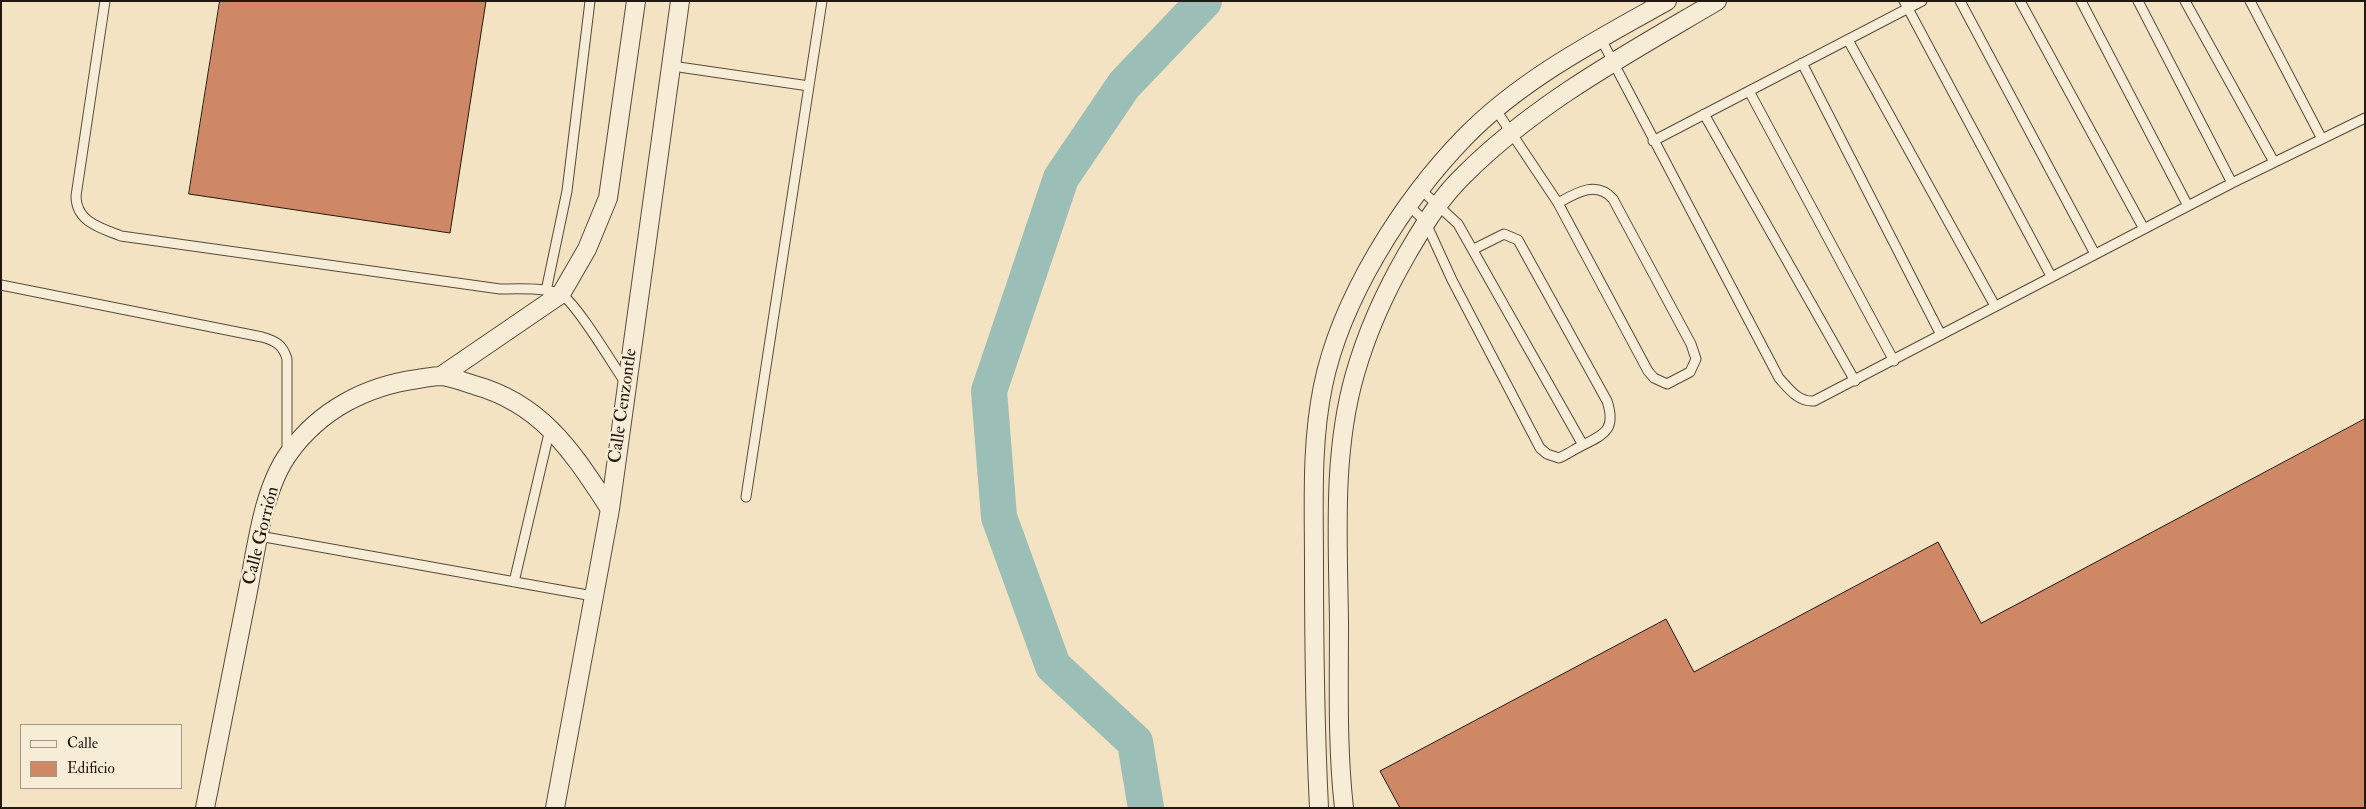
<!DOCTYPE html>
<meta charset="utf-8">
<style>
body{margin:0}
#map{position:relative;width:2366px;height:809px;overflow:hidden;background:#f3e3c2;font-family:"IM FELL Double Pica",serif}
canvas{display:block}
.frame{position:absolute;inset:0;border:2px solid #22180f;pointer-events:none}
.legend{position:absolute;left:20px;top:724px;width:162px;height:65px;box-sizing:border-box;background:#f7edd7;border:1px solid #a29887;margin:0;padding:6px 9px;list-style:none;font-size:15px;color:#22180f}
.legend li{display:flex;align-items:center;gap:10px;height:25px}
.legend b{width:25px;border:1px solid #a29887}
</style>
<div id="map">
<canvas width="2366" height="809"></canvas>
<div class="frame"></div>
<ul class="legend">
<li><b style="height:6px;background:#f7edd7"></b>Calle</li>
<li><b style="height:14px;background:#cf8866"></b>Edificio</li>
</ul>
</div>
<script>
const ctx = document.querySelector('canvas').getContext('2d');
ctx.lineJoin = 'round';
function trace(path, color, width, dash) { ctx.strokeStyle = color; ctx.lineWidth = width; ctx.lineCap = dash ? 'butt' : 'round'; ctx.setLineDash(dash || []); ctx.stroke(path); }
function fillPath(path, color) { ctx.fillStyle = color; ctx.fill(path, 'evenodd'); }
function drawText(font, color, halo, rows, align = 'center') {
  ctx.font = font + ' "IM FELL Double Pica",serif'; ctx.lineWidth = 4.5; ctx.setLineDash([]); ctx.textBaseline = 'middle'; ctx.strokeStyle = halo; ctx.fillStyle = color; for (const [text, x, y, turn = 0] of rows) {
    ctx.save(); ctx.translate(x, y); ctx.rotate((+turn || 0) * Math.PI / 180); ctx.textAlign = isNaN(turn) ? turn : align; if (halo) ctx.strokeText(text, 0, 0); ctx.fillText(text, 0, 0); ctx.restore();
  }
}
const river = new Path2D(`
 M1146,808L1135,742L1053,666L999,517L989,391L1061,178L1124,85L1204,1`);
const building = new Path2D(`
 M220,1H486L450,233L189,194Z
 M2365,419V808H1400L1380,771L1666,619L1694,672L1938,542L1981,623Z`);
const service = new Path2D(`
 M105,1L76,196C76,222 101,228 121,236L500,289C515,289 550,287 562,295C577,304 613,365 625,382
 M1904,1L2051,276
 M1960,1L2095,254
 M2020,1L2144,229
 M2081,1L2188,206
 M2138,1L2232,183
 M2185,1L2274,162
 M1601,39L1779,378C1789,389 1798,402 1814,401L2232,183L2322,139L2250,1
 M1848,40L1995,306
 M1802,63L1941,335
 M672,66L809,86
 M1749,91L1894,361
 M1496,110L1558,203L1648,371L1654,378L1667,384L1690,372L1696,359L1691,344L1613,199C1596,180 1576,193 1558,203
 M1704,114L1855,381
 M2322,139L2365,118
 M1653,141L1922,1
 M1420,189L1458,224L1583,445
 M1407,204L1425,221L1452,280L1540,448L1547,454L1559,458C1568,454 1575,449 1583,445C1606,434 1616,428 1607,401L1518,240L1504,234L1474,249
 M1,285L262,337C276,341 283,345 287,359V452
 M546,291L567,191L590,1
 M746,497L822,1
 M259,536L593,596
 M514,582L550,429`);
const minor = new Path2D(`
 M441,376L561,294L587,249L608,198L636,1
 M205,808C219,737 233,667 247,596C256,552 262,490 289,453C320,410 366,386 418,379C425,378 434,376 441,376C452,377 464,382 474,385C543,404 573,453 610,509
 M555,808L610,509L680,1
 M1319,808C1315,726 1314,644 1314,563C1314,504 1311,444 1323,386C1341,298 1403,201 1464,138C1520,80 1597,40 1667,1
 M1344,808C1337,746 1339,684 1339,622C1338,540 1332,454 1355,374C1367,332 1385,292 1407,254C1424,225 1440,198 1464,175C1537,102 1629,53 1717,1`);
const streetNames = [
 ["Calle Cenzontle",624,406,-82],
 ["Calle Gorrión",262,536,-76]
];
trace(river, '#9bbeb7', 36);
fillPath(building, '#cf8866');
trace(building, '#22180f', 1);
trace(service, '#564b3c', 11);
trace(minor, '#564b3c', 20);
trace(service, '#f7edd7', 9);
trace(minor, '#f7edd7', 18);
drawText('18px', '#22180f', '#f7edd7', streetNames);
</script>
